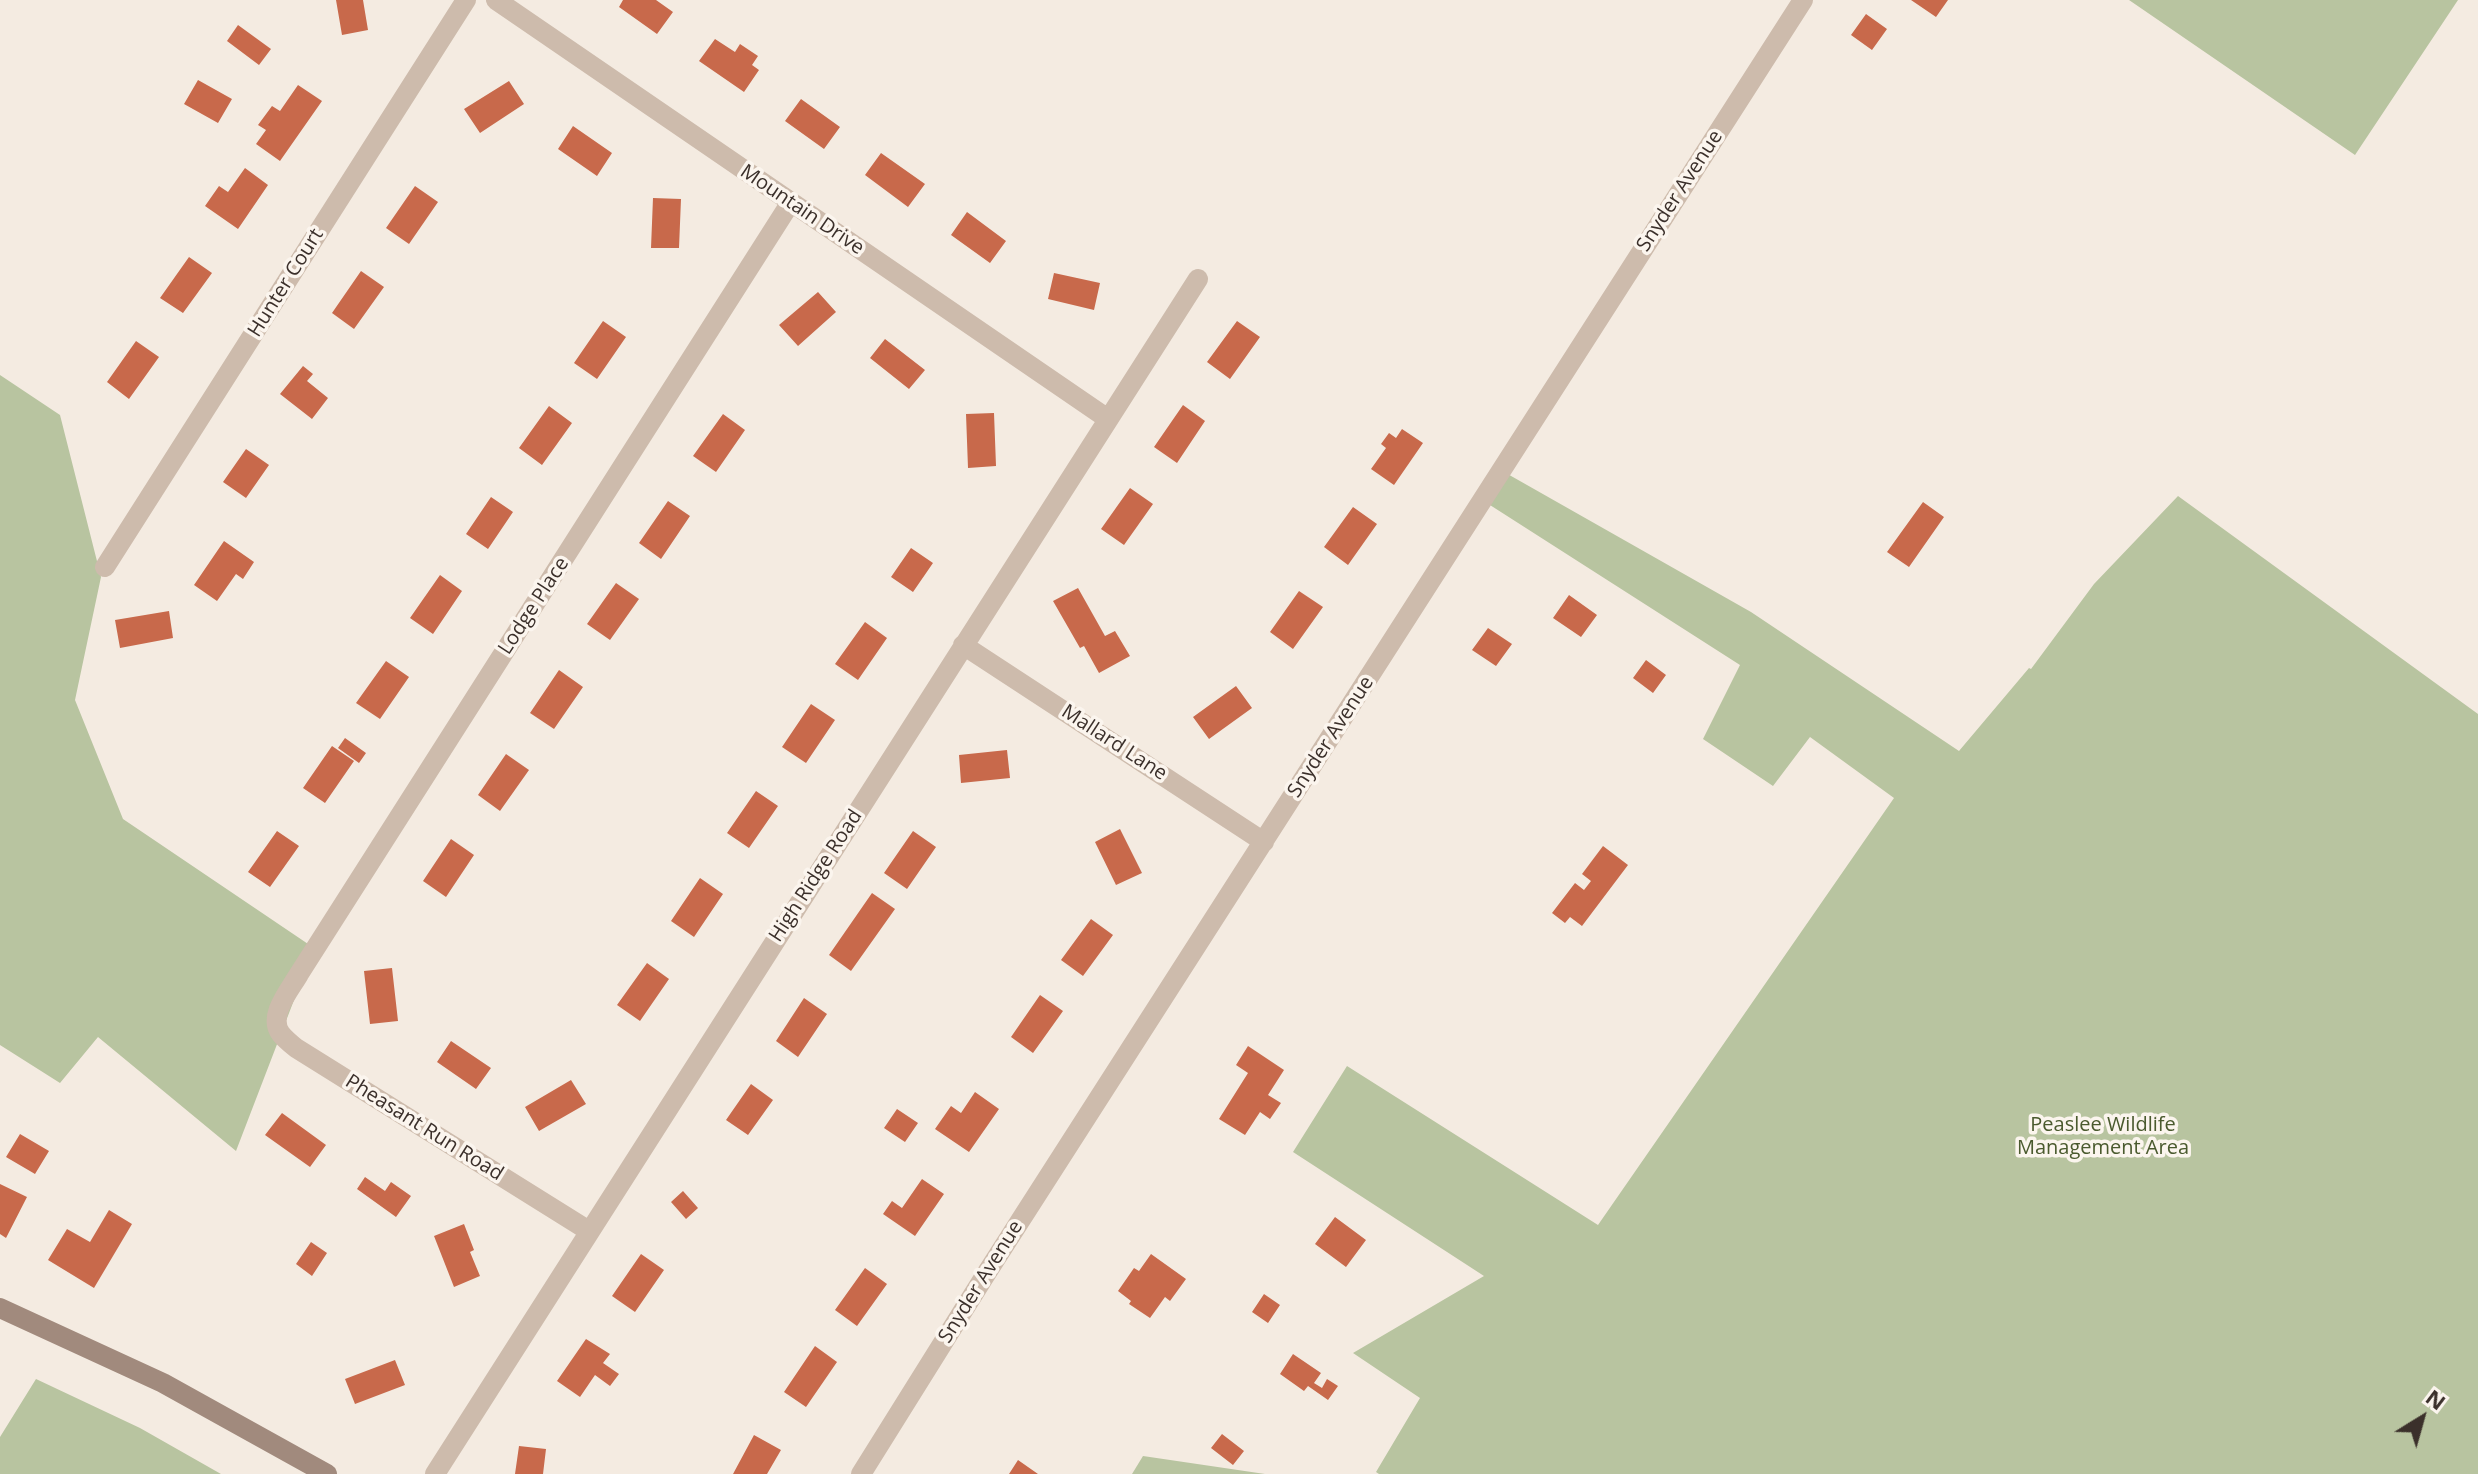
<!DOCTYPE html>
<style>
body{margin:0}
#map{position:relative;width:2478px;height:1474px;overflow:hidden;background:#f4ebe1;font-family:"Open Sans",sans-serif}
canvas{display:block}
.north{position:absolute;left:2382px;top:1378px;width:80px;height:80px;-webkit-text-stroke:6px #fbf5ee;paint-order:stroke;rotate:37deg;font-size:22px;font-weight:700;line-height:32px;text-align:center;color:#3b302b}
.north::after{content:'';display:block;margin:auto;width:28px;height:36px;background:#3b302b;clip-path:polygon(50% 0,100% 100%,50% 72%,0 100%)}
</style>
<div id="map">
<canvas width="2478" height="1474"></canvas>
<div class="north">N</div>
</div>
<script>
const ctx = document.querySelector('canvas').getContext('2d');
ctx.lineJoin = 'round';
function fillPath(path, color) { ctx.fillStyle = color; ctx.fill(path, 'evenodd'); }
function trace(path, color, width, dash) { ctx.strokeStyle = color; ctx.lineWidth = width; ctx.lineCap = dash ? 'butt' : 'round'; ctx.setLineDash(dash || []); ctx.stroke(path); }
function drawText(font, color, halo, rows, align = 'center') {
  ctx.font = font + ' "Open Sans",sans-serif'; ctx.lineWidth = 7; ctx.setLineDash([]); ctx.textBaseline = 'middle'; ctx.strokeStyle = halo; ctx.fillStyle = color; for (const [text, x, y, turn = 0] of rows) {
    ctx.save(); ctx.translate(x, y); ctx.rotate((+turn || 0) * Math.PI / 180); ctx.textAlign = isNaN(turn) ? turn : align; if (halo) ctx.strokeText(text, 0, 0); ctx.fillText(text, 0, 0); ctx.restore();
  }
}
const green = new Path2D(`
 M2129,0H2458L2355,155Z
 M0,375L60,415L101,577L75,700L123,819L314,948L236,1151L98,1037L60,1083L0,1045Z
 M1497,468L1751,612L1959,751L2029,668L2031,669L2094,584L2178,496L2478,714V1474H1379L1376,1472L1420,1398L1353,1353L1484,1276L1293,1152L1347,1066L1598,1225L1894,798L1810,737L1773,786L1703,739L1740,665L1479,498Z
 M36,1379L140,1428L221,1474H0V1437Z
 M1143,1456L1265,1474H1132Z`);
const building = new Path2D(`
 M336,0H363L368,30L342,35Z
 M623,0H656L673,12L657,34L619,7Z
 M1911,0H1948L1936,17Z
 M1866,14L1887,29L1872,50L1851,35Z
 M238,25L271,49L259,65L227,41Z
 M715,39L735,52L740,44L758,56L752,65L759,70L744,92L699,61Z
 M198,80L232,99L218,123L184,104Z
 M509,81L524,104L480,133L464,109Z
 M298,85L322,101L280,161L256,144L266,130L258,125L272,106L280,111Z
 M801,99L840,127L824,149L785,121Z
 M573,126L612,153L597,176L558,149Z
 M881,153L925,184L908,207L865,175Z
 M245,168L268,185L238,229L205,206L219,186L228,192Z
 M415,186L438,202L409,244L386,228Z
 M653,198L681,199L679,248H651Z
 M967,212L1006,241L990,263L951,235Z
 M189,257L212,273L183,313L160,298Z
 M361,271L384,287L354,329L332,313Z
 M1054,273L1100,283L1094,310L1048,299Z
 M818,292L836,312L798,346L779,325Z
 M603,321L626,337L597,379L574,363Z
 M1237,321L1260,337L1230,379L1207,362Z
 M885,339L925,370L909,389L870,358Z
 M136,341L159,357L129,399L107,382Z
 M303,366L313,374L307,381L328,398L312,419L280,394Z
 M1183,405L1205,421L1177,463L1154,447Z
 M549,406L572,423L542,465L519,448Z
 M994,413L996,466L968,468L966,414Z
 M723,414L745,430L716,472L693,456Z
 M1402,429L1423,443L1394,485L1371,469L1386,448L1381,444L1389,433L1396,438Z
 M246,449L269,465L246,498L223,482Z
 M1130,488L1153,504L1124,545L1101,529Z
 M491,497L513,512L488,549L466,534Z
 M668,501L690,516L661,559L639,543Z
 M1923,502L1944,517L1909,567L1887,552Z
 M1353,507L1377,524L1348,565L1324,547Z
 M224,541L254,562L243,579L236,574L217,601L194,585Z
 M911,548L933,563L913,592L891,577Z
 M440,575L462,591L433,634L410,618Z
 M616,583L639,599L610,640L587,624Z
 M1078,588L1105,636L1115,631L1130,656L1099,673L1084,646L1080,648L1053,601Z
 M1299,591L1323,607L1293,649L1270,632Z
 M1569,595L1597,615L1581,637L1553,618Z
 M169,611L173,638L120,648L115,620Z
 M865,622L887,638L858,680L835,664Z
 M1488,628L1512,644L1496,666L1472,650Z
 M1646,660L1666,675L1653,693L1633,678Z
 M386,661L409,677L380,719L356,703Z
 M559,670L583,687L554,729L530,713Z
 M1236,686L1252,708L1209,739L1193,717Z
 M811,704L835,720L806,763L782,747Z
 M345,738L366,753L359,763L338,748Z
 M332,746L354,761L325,803L303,788Z
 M1007,750L1010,778L961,783L959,755Z
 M506,754L529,770L500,811L478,795Z
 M756,791L778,806L749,848L727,833Z
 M1120,829L1142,873L1116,885L1095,842Z
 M277,831L299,846L270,887L248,872Z
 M913,831L936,847L907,889L884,873Z
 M451,839L474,855L446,897L423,881Z
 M1603,846L1628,865L1582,926L1570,917L1565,923L1552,913L1575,883L1584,890L1591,881L1582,874Z
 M700,878L723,894L694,937L671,921Z
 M872,893L895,909L851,971L829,955Z
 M1091,919L1113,935L1083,976L1061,960Z
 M647,963L669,979L640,1021L617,1005Z
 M392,968L398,1021L370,1024L364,971Z
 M1040,995L1063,1011L1033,1053L1011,1037Z
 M804,998L827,1014L798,1057L776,1041Z
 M451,1041L491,1068L476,1089L437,1062Z
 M1248,1046L1284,1070L1268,1095L1281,1103L1270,1119L1260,1112L1245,1135L1219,1119L1248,1073L1236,1065Z
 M571,1080L586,1104L539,1131L525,1107Z
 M751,1084L773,1100L748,1135L726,1120Z
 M975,1092L999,1109L969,1152L935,1129L951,1106L961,1113Z
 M897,1109L918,1123L905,1142L884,1128Z
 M282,1113L326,1145L310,1167L265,1135Z
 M20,1134L49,1151L35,1174L6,1157Z
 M365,1177L385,1191L391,1182L411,1196L396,1217L357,1189Z
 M922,1179L944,1194L915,1236L883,1214L892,1201L902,1208Z
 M0,1184L27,1197L6,1238L0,1234Z
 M683,1191L698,1208L686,1219L671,1202Z
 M109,1210L132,1224L94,1288L48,1260L67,1229L90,1242Z
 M1335,1217L1366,1240L1346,1267L1315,1244Z
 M464,1224L474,1250L470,1252L480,1276L454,1287L434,1236Z
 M311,1242L327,1253L312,1276L296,1264Z
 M641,1254L664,1270L635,1312L612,1296Z
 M1151,1254L1186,1279L1170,1301L1165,1297L1150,1318L1129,1304L1131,1301L1118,1291L1134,1268L1139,1271Z
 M865,1268L887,1284L857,1326L835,1310Z
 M1264,1294L1280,1305L1268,1323L1252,1312Z
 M586,1339L610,1354L603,1363L619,1374L610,1386L595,1375L580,1397L557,1381Z
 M815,1346L837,1362L806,1407L784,1392Z
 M1293,1354L1321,1373L1314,1383L1322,1388L1327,1379L1338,1386L1328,1400L1308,1386L1304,1391L1280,1374Z
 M395,1360L405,1385L355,1404L345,1379Z
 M1222,1434L1244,1451L1233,1465L1211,1448Z
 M754,1435L781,1450L767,1474H733Z
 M519,1446L546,1449L543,1474H515Z
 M1018,1460L1038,1474H1009Z`);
const street = new Path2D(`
 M496,0L1108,419
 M105,567L466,0
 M963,645L1264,842
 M589,1231L296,1048C291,1044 285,1039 281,1034C267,1016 290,990 299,974L791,202
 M435,1474L1198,279
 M861,1474L986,1274L1803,0`);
const secondary = new Path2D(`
 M0,1308L163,1383L327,1474`);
const streetNames = [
 ["Snyder Avenue",1680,191,-57],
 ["Mountain Drive",802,210,34],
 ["Hunter Court",286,283,-58],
 ["Lodge Place",534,606,-57],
 ["Snyder Avenue",1331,737,-57],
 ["Mallard Lane",1114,743,33],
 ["High Ridge Road",816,876,-57],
 ["Pheasant Run Road",424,1128,32],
 ["Snyder Avenue",981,1282,-58]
];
const parkNames = [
 ["Peaslee Wildlife",2103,1125],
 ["Management Area",2103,1148]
];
fillPath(green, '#b8c4a0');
fillPath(building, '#c8694b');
trace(street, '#cdbbac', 20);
trace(secondary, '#a18a7d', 20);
drawText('20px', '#3b302b', '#fbf5ee', streetNames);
drawText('20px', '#4a5a2e', '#fbf5ee', parkNames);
</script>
